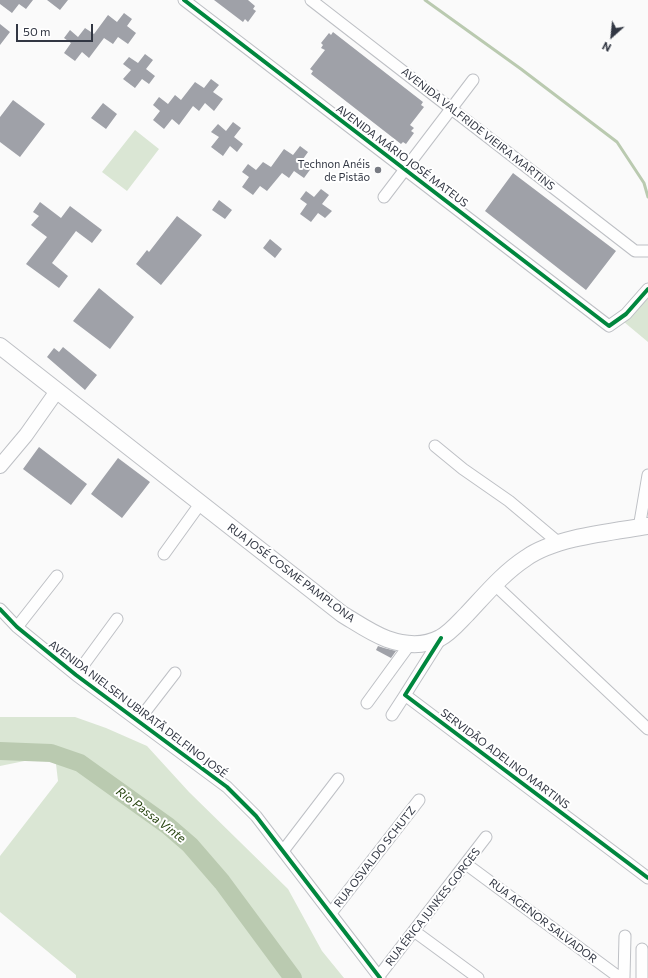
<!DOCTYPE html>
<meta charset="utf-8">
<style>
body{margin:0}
#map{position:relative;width:648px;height:978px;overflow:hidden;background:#fafafa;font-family:Commissioner,sans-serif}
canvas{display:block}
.north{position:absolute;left:592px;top:16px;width:40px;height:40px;-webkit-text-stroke:3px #fff;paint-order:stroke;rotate:207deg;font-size:11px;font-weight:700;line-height:16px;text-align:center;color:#323743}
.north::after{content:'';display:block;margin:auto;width:14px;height:18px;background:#323743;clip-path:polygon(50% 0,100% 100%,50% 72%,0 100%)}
.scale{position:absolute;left:16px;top:24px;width:77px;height:18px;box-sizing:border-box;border:2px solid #323743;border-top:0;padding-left:5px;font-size:12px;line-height:14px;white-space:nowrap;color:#323743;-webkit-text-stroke:3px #fff;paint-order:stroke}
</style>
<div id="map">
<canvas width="648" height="978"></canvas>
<div class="north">N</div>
<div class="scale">50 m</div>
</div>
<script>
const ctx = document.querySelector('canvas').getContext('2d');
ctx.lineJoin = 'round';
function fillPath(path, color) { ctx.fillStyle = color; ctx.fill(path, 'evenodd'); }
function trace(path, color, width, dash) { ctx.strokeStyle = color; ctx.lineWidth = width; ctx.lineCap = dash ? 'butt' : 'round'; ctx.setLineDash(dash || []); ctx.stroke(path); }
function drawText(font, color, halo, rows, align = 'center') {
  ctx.font = font + ' Commissioner,sans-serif'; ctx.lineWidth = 4; ctx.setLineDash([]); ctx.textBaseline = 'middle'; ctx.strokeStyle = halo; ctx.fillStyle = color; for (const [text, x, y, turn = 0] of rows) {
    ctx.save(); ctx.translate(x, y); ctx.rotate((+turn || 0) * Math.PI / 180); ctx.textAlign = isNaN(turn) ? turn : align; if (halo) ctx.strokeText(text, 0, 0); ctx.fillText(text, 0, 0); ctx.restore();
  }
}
const green = new Path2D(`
 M135,130L159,149L127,191L102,172Z
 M648,296V342L624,322Z
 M0,717H75L106,728L147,746L189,792L288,889L322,951L344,978H76V975L0,912V856L58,781L56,764L44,757L0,766Z`);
const stream = new Path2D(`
 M425,0L521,69L617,142L644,183L648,197`);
const river = new Path2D(`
 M0,751L51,753L80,763L168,826L190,845L222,882L293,978`);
const building = new Path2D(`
 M0,0H33L26,9L19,4L12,13L0,4Z
 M47,0H68L60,10Z
 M214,0H248L255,6L253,9L256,11L248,22L245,19L243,22Z
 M124,13L132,19L127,26L136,33L128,44L118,37L113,44L104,38L89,58L82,52L75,61L64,53L71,43L64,38L70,30L78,37L85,28L94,34L108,15L117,22Z
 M0,24L10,32L0,45Z
 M333,32L423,102L421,105L424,107L410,125L414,128L411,131L414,133L406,144L403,142L401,144L311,74L313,71L310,69L325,50L321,48L323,45L321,43L329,33L331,35Z
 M145,54L153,60L146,69L155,76L149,84L142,79L135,88L123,79L131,70L123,64L129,57L138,63Z
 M211,79L219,85L213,92L223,99L214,111L205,103L199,111L193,106L179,125L172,119L164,129L153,120L160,111L153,105L159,97L168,104L175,95L181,100L195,82L204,88Z
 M13,100L45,124L20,157L0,142V117Z
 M103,103L117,114L106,129L91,118Z
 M233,122L241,128L234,137L243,144L237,152L230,146L223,156L211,147L219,137L211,132L218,124L226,131Z
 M300,146L308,152L303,159L312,167L304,178L294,171L289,178L282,173L267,191L260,186L253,195L242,187L249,177L242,172L248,164L256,170L263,162L271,167L284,149L293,155Z
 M513,173L616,251L586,290L485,211Z
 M321,189L329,195L322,204L332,211L325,218L318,213L311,222L300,214L307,204L300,199L306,191L314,197Z
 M219,200L232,210L225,219L212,210Z
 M40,202L61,218L70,206L102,230L92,243L76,231L52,263L68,276L59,288L26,264L47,237L31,225L39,216L33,212Z
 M177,216L202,235L161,285L136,264L147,250L149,252Z
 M270,239L282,249L275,258L263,248Z
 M99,288L134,317L110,349L73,321Z
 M63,347L97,375L85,390L47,357L54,348L59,352Z
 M39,447L87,484L71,505L23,469Z
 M118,458L150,482L122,518L91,494Z
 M378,646L384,648L396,651L391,658L376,650Z`);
const minor = new Path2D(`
 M184,0L609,326L626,314L648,289
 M311,0L635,251H648
 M384,197L473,80
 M435,446L463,469L509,501L559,543
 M639,528L648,475
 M164,554L200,504
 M495,585L648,729
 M0,609L17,627L76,675L227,787L256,816L380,978
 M17,627L57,576
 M441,638L405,695L648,878
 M76,675L117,619
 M367,703L410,644
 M392,715L405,695
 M138,721L175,673
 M283,851L338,779
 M466,864L620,978
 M331,913L419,800
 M414,931L478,978
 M379,976L486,837
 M624,978L625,936
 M642,978V949`);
const tertiary = new Path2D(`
 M0,466L26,435L57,391`);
const secondary = new Path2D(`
 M0,346L342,614C357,623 371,633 387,639C404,645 423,647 440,638C450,633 459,622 467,614C485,595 503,573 526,558C556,537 612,532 648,526`);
const cycleway = new Path2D(`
 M184,0L609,326L626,314L648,289
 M0,609L17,627L76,675L227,787L256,816L380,978
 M441,638L405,695L648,878`);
const markers = [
 [378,170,4,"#787b83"]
];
const streetNames = [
 ["AVENIDA VALFRIDE VIEIRA MARTINS",478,129,38],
 ["AVENIDA MÁRIO JOSÉ MATEUS",402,156,37],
 ["RUA JOSÉ COSME PAMPLONA",291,573,37],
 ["AVENIDA NIELSEN UBIRATÃ DELFINO JOSÉ",138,709,37],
 ["SERVIDÃO ADELINO MARTINS",505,759,37],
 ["RUA OSVALDO SCHUTZ",375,857,-52],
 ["RUA ÉRICA JUNKES GORGES",433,907,-52],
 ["RUA AGENOR SALVADOR",543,921,37]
];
const poiNames = [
 ["Technon Anéis",370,164],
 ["de Pistão",370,177]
];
const waterNames = [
 ["Rio Passa Vinte",151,815,37]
];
fillPath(green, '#dae6d4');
trace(stream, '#bacab0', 3);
trace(river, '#bacab0', 18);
fillPath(building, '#9fa1a8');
trace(minor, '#bec0c5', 13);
trace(tertiary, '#bec0c5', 16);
trace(secondary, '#bec0c5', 18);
trace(minor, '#fefefe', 11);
trace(tertiary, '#fefefe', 14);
trace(secondary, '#fefefe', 16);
trace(cycleway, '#00873e', 4);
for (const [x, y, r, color] of markers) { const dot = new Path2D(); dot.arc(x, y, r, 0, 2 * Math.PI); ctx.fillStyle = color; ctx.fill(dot); trace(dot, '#fff', 1.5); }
drawText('11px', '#323743', '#fff', streetNames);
drawText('11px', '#323743', '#fff', poiNames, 'right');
drawText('italic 12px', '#23400b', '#fff', waterNames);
</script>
